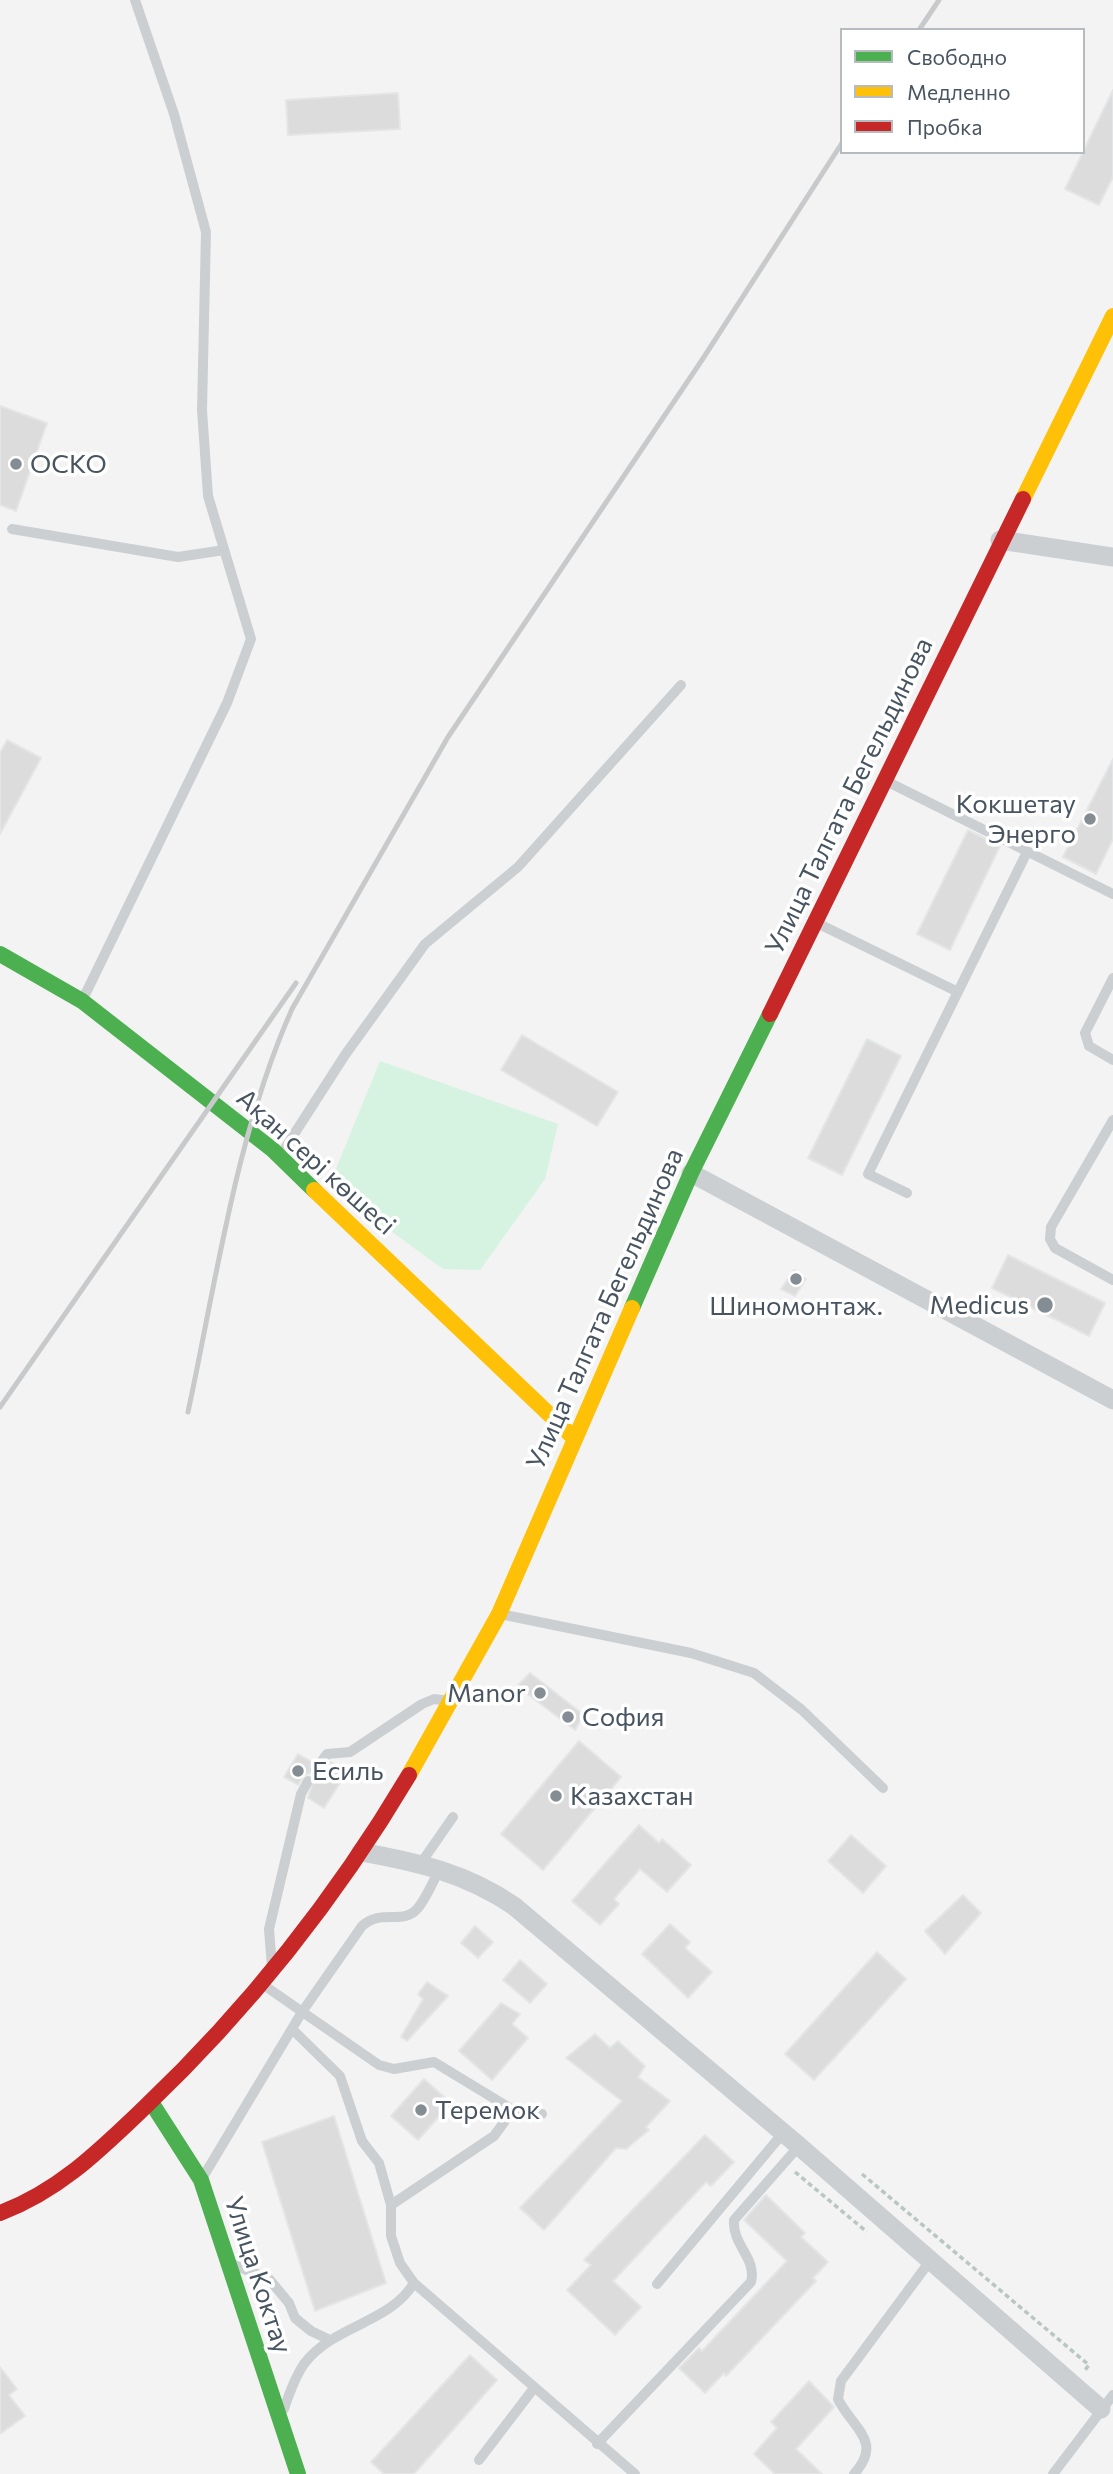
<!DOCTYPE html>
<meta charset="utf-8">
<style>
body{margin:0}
#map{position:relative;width:1113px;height:2474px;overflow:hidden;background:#f3f3f3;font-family:Commissioner,sans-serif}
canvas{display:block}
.legend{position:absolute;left:840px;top:28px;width:245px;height:126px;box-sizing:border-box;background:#fff;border:2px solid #b6bbc0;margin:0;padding:9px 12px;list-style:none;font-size:21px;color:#485561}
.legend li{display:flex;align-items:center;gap:14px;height:35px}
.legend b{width:35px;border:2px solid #b6bbc0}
</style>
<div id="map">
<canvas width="1113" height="2474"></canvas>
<ul class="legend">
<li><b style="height:9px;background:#4caf50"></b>Свободно</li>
<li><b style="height:9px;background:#ffc107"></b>Медленно</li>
<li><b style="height:9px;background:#c62828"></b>Пробка</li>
</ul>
</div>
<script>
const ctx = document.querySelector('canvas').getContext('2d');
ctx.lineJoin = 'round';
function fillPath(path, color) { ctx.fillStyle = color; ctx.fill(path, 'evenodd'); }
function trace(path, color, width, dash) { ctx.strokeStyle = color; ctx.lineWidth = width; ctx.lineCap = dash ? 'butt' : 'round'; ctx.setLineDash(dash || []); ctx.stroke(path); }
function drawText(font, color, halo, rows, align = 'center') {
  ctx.font = font + ' Commissioner,sans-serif'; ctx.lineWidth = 7; ctx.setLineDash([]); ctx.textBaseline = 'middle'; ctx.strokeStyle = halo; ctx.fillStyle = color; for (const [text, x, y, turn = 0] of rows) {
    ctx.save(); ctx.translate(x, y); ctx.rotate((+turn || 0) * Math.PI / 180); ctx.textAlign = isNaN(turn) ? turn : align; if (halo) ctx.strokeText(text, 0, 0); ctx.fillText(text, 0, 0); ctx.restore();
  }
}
const green = new Path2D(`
 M380,1061L558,1124L545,1179L480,1270L443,1269L329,1186Z`);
const building = new Path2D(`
 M1113,90V177L1099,205L1065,189Z
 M398,93L400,129L288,135L286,100Z
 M0,406L47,423L16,511L0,505Z
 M7,740L41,758L0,834V753Z
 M1113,759V839L1096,874L1063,857Z
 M968,830L1000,846L950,950L917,934Z
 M522,1035L618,1092L597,1126L501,1070Z
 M867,1039L901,1056L842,1175L808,1158Z
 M1008,1255L1105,1303L1089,1336L992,1288Z
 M794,1270L806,1279L795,1296L781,1289Z
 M530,1673L584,1715L575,1730L517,1686Z
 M579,1741L621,1777L543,1870L501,1834Z
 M298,1754L312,1762L309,1774L304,1775L298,1785L284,1777Z
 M331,1762L347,1772L324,1808L308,1798L314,1777L320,1775Z
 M639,1825L659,1843L662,1839L691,1865L667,1892L640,1869L614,1899L619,1904L600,1925L572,1901Z
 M851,1835L886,1866L863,1893L828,1861Z
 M963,1895L981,1913L945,1954L925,1931Z
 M670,1924L690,1942L685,1948L712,1972L688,1998L642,1954Z
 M475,1926L493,1942L478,1958L461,1943Z
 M877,1952L906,1979L814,2080L785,2054Z
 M520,1960L547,1984L530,2003L503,1980Z
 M427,1982L448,1996L407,2041L401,2037L423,1999L418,1994Z
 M501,2003L520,2014L512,2024L528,2038L492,2080L459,2051Z
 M595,2034L610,2048L618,2041L645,2066L638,2077L670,2101L646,2127L649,2130L626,2149L616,2148L544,2230L520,2208L622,2101L566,2058Z
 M424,2079L451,2103L418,2140L391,2116Z
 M334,2116L386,2283L315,2311L262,2142Z
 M705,2135L734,2162L711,2186L706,2182L613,2281L641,2307L615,2335L567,2290L591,2265L584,2260Z
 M766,2195L805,2233L801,2237L828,2262L813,2278L816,2281L726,2376L724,2373L705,2393L679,2368L699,2348L702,2351L787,2261L744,2220Z
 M470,2355L497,2380L414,2474H384L371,2462Z
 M0,2367L17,2389L9,2395L25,2416L0,2434Z
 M809,2381L834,2407L796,2449L822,2474H775L754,2454L777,2428L771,2422Z`);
const path = new Path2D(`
 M795,2172L867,2232
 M862,2174L1089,2365L1085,2370`);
const lane = new Path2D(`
 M12,529L178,557L224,550
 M886,781L1113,894
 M817,923L958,992
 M1113,978L1085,1033L1089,1046L1113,1060
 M82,1001L227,703L251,639L208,496L202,410L206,232L174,114L135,0
 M1113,1120L1051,1227L1050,1239L1055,1248L1113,1280
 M280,1156L345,1055L425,944L518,867L681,685
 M907,1193L868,1174L1027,852
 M500,1614L691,1653L754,1673L802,1710L883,1788
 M315,1770L327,1754L350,1752L422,1704L434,1699L450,1701
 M421,1863L453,1817
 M272,1967L269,1929L301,1794L308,1781
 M265,1986L379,2065L394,2069L434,2062L513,2110L542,2114
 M292,2029L340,2076L362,2141L379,2163L391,2205V2236L400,2263L414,2283L635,2474
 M203,2177L302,2012L362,1926C382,1908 403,1926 418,1908C427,1897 433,1881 440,1869
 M391,2205L494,2136L513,2110
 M232,2264L269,2279L289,2303L295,2318L311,2331L330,2340
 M657,2284L783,2133
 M284,2409C289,2394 295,2377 304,2364C333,2325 389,2324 414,2283
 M597,2444L751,2282C757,2258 732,2245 734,2220L799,2146
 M479,2460L534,2388
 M854,2474C884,2441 852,2428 838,2399L841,2381L930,2261
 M1053,2474L1113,2395`);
const street = new Path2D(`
 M1000,540L1113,557
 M691,1173L1113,1400
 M361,1852C417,1862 466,1873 514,1906L799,2146L1101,2409`);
const fast = new Path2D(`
 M0,954L82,1001L273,1150L314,1190
 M632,1308L691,1173L770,1014
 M151,2102L201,2180L298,2474`);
const slow = new Path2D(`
 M1023,499L1113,316
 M314,1190L574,1438
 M409,1775L499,1614L632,1308`);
const jam = new Path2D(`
 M770,1014L1023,499
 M0,2213C59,2191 100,2150 145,2107C248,2009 336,1898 409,1775`);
const rail = new Path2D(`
 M919,30L939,0
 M0,1407L296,983
 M188,1412C217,1277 236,1135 292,1009L448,737L702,360L842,143`);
const markers = [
 [16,464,7,"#848c94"],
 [1090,819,7,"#848c94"],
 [796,1279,7,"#848c94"],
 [1045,1305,9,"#848c94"],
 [540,1693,7,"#848c94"],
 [568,1717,7,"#848c94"],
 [298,1771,7,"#848c94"],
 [556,1796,7,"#848c94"],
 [421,2110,7,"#848c94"]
];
const poiNames = [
 ["ОСКО",30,464],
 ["Кокшетау",1076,804,"right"],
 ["Энерго",1076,834,"right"],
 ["Medicus",1029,1305,"right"],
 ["Шиномонтаж.",796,1306,"center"],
 ["Manor",526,1693,"right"],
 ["София",582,1717],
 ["Есиль",312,1771],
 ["Казахстан",570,1796],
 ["Теремок",435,2110]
];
const streetNames = [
 ["Улица Талгата Бегельдинова",849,796,-64],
 ["Ақан сері көшесі",316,1162,42],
 ["Улица Талгата Бегельдинова",605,1309,-66],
 ["Улица Коктау",258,2275,72]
];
fillPath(green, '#d6f2e1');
fillPath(building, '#dcdcdd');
trace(building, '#e4e5e6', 2);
trace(path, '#b9c7c3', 3.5, [5, 3.5]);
trace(lane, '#cccfd2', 10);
trace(street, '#cccfd2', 19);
trace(fast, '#4caf50', 16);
trace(slow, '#ffc107', 16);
trace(jam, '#c62828', 16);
trace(rail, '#c8c9cb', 5);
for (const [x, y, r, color] of markers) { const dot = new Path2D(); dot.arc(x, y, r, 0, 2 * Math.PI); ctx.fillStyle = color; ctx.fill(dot); trace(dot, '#fff', 2.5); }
drawText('26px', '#485561', '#fff', poiNames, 'left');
drawText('26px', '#485561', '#fff', streetNames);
</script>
